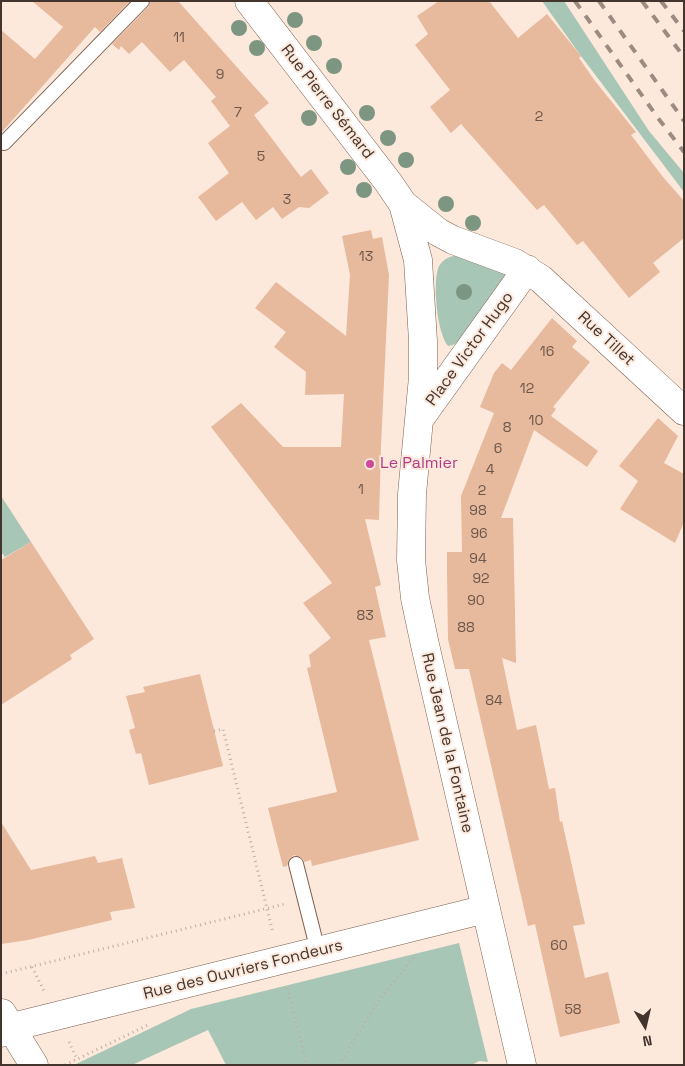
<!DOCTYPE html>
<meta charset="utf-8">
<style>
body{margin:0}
#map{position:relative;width:685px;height:1066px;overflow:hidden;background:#fde8dc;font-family:"Space Grotesk",sans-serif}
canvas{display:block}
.frame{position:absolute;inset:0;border:2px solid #43352d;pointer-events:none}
.north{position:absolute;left:620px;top:1001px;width:50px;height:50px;-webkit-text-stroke:4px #fde8dc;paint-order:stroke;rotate:171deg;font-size:14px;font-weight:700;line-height:20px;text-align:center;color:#43352d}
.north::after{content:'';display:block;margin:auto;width:18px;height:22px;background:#43352d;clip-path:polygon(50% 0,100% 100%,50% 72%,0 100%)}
</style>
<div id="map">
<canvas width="685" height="1066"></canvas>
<div class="frame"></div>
<div class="north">N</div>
</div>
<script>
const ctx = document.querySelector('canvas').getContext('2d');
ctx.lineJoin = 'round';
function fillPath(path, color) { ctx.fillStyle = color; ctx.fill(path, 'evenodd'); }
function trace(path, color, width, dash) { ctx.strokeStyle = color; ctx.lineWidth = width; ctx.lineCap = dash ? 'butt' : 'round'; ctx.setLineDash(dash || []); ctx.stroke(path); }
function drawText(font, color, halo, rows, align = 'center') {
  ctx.font = font + ' "Space Grotesk",sans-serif'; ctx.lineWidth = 4; ctx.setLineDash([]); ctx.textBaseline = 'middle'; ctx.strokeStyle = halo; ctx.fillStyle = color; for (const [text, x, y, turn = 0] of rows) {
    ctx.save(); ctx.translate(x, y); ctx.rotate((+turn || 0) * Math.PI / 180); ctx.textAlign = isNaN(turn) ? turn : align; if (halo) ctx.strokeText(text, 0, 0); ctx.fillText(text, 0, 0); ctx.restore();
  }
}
const green = new Path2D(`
 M542,1H564L649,131L684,173V192L581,56Z
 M466,254L504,270L506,280L463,339L453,345L448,346C437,333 432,281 439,266C445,256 456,255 466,254Z
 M1,496L31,542L5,557L1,552Z
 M459,943L488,1062L479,1061L472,1065H226L208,1030L132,1065H74L191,1009Z`);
const building = new Path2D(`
 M32,1H130L100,32L95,27L1,133V30L35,59L63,27Z
 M151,1H178L269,103L254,115L301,177L311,169L329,193L309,208L299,207L282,219L273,207L256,220L242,202L216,221L198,197L229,173L208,143L230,126L211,101L216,97L184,60L170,72L142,42L129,54L121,46L119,50L112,44L148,7Z
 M439,1H489L518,38L547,14L581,56L579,58L595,81L636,132L631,135L663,177L684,201V238L653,263L660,272L629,298L583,241L577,245L544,205L537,210L461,124L451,133L430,107L450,90L415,45L428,34L417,16Z
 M371,230L373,239L382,237L389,275L381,446L379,520L365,519L381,585L375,587L386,637L369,640L419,840L312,866L311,860L304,862L302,858L294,855L290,858L287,866L283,867L268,808L337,792L307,668L311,667L309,655L331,638L303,603L332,583L211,427L241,403L283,447H341L344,394L305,395L306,372L274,347L286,332L255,308L276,282L346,336L350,275L342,236Z
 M552,318L577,341L572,347L590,362L553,407L556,409L551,416L598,451L587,467L534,430L501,518H513L516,663L502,658L517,730L536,725L549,789L555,788L560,822L562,821L585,924L573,926L585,978L608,972L620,1023L560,1037L535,924L528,926L469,669H455L448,639L447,572V552H462L461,496L494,413L480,407L494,373L502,363L511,370Z
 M658,418L678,436L664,463L684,474V522L675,543L620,509L638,481L619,466Z
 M31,542L94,639L70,655L72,659L1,705V560Z
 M200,674L223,766L149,785L141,753L136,754L129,730L135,728L126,696L145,692L143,687Z
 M1,822L31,870L95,856L98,863L122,858L135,908L110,912L112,920L28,940L1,944Z`);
const path = new Path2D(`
 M214,731L223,729L273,933
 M32,967L44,991
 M1,974L285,904
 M287,988L307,1065
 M69,1042L77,1059
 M65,1065L150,1024
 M339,1065L381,997L415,956`);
const lane = new Path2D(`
 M4,143L142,1
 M296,864L318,951`);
const street = new Path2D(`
 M249,1L388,182L403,204L438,232L453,240L515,263L541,279L684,411
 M403,204L418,260L423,341V377L412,494L411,560L415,598L425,645L522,1065
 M421,417L527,269
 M2,1013L34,1065
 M1,1033L12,1027L486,909`);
const rail = new Path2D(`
 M575,1L658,118L684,152
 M599,1L684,121
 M642,1L684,57
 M661,1L684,31`);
const trees = [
 [295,20],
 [239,28],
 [314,43],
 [257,48],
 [334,66],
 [367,113],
 [309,118],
 [388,138],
 [406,160],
 [348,167],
 [364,190],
 [446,204],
 [473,223],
 [464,292]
];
const markers = [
 [370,464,5,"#d1479c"]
];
const numberNames = [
 ["11",179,38],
 ["9",220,75],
 ["7",238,113],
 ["2",539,117],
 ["5",261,157],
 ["3",287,200],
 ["13",366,257],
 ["16",547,352],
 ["12",527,389],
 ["10",536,421],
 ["8",507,428],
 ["6",498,449],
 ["4",490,470],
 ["1",361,490],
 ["2",482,491],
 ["98",478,511],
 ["96",479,534],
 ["94",478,559],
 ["92",481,579],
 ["90",476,601],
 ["83",365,616],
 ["88",466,628],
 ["84",494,701],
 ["60",559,946],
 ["58",573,1010]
];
const streetNames = [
 ["Rue Pierre Sémard",327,102,52],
 ["Rue Tillet",606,339,43],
 ["Place Victor Hugo",470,349,-54],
 ["Rue Jean de la Fontaine",447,743,77],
 ["Rue des Ouvriers Fondeurs",243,970,-14]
];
const hotelNames = [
 ["Le Palmier",380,464]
];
fillPath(green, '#a8c6b5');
fillPath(building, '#e7b99d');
trace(lane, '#7d5f4d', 16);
trace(street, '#7d5f4d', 29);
trace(path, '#bfada2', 3, [1, 4]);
trace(lane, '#fff', 14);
trace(street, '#fff', 28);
trace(rail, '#9d8b82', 4, [9, 9]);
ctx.fillStyle = '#7d9682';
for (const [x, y] of trees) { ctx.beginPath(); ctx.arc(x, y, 8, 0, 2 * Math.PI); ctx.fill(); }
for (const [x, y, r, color] of markers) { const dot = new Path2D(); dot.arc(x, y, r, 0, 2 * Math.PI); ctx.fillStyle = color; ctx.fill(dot); trace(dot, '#fde8dc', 2); }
drawText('14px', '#6c5649', null, numberNames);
drawText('16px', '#43352d', '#fde8dc', streetNames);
drawText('16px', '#b23c85', '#fde8dc', hotelNames, 'left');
</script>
